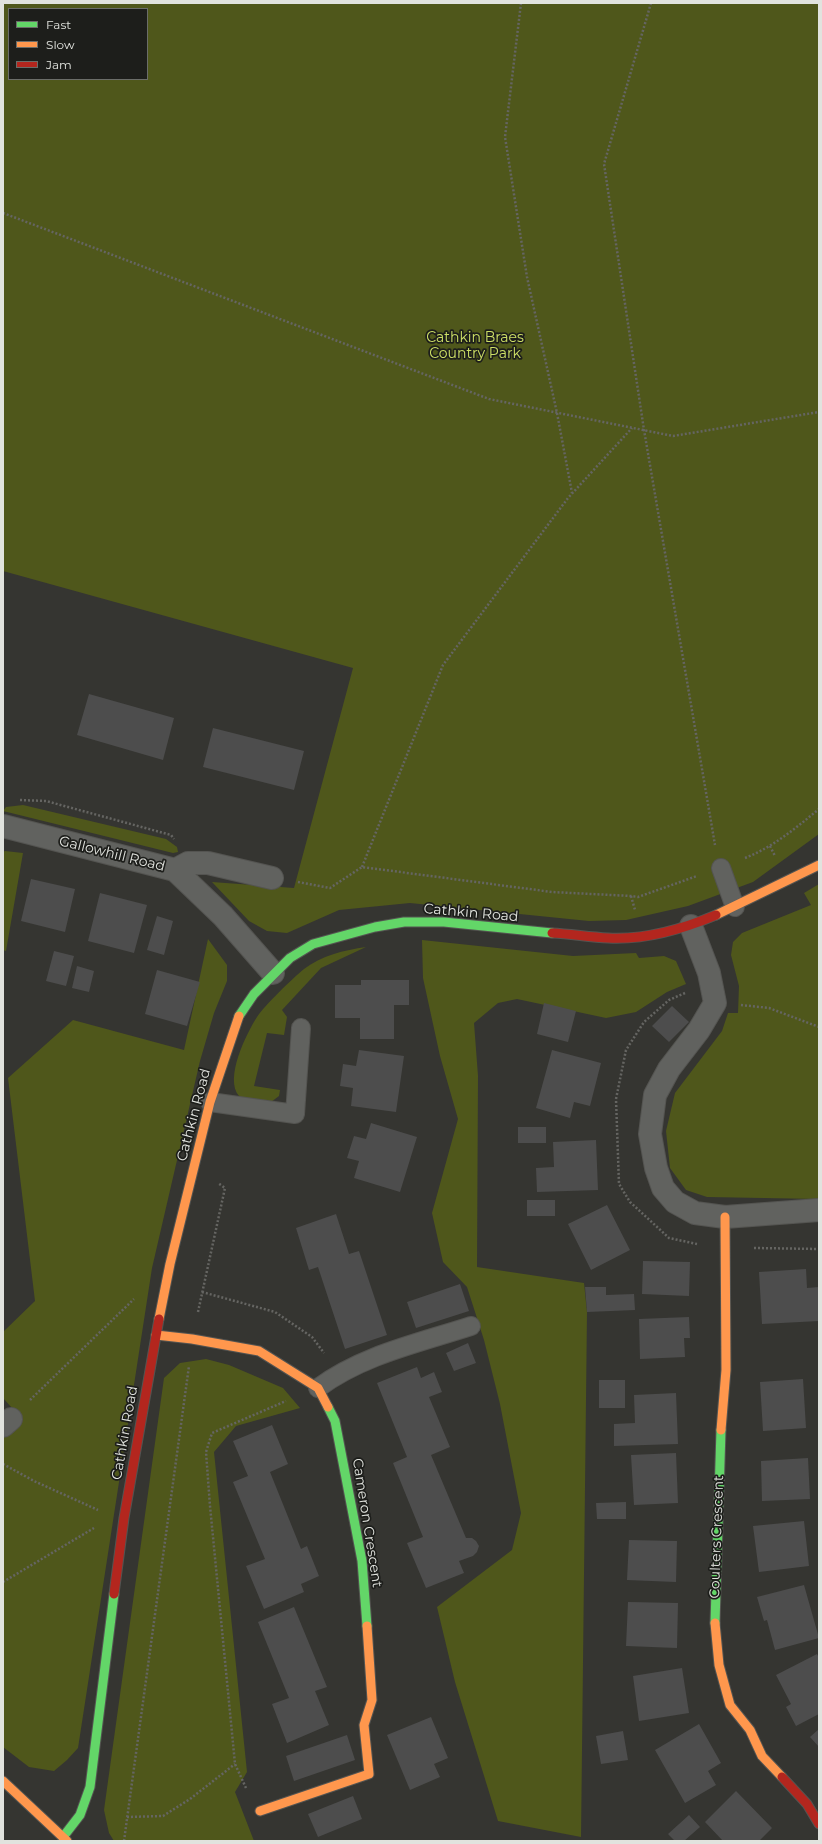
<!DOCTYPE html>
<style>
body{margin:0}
#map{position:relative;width:822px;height:1844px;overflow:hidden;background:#353531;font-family:Montserrat,sans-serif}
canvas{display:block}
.frame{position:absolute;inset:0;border:4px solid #e1e3de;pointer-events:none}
.legend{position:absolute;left:8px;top:8px;width:140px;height:72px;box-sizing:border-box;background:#1d1e1b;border:1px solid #6b6d69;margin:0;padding:5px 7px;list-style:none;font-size:12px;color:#e1e3de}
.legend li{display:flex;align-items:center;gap:8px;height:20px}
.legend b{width:20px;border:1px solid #6b6d69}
</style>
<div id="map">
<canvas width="822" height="1844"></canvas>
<div class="frame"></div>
<ul class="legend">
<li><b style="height:5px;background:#63d668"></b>Fast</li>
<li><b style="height:5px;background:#ff974d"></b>Slow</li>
<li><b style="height:5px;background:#b3261e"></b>Jam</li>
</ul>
</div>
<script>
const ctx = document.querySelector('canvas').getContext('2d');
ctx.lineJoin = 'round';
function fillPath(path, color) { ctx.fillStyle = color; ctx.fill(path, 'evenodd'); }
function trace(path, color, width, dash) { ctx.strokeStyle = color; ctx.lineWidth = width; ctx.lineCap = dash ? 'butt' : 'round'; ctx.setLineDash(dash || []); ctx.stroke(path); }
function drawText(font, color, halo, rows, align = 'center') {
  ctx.font = font + ' Montserrat,sans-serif'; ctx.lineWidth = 3.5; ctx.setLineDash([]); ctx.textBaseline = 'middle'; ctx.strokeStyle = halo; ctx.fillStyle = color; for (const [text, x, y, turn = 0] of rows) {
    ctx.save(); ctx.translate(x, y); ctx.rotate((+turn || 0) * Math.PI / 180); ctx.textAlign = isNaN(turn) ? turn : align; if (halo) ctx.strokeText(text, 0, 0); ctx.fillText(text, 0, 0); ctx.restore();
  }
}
const green = new Path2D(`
 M3,3H819V834L753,882L688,906L626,920L589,921L410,903L339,910L287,933L267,931L249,921L212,882L294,888L353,668L3,571ZM9,9H147V79H9Z
 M23,805L166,839L177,847L178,852L173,853L3,811L6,807Z
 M5,851L23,853L6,951L3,950V852Z
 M819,884V1199L707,1197L686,1190L670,1168L666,1131L675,1093L722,1031L728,1013H738L739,986L731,955L733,942L742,933L811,905L804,893Z
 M208,939L227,965V981L214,1013L200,1061L152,1268L78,1748L67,1760L54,1771L29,1767L3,1747V1435L21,1418L3,1398V1332L35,1301L8,1078L73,1020L184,1050Z
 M422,940L573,956L636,953L639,958L664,956L676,961L686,984L667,992L636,1012L606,1018L517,999L498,1003L474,1023L478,1076L477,1267L584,1283L587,1312L581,1837L498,1821L455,1682L437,1607L512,1550L521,1513L500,1404L484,1340L467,1287L443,1262L432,1213L458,1119L440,1056L423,978Z
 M366,947L321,968L282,1010L287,1017L284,1035L267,1033L254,1086L280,1090L279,1096L267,1105C258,1104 246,1104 239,1096C224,1079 246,1034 257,1017C263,1007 294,977 304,969C321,956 344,950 366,947Z
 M206,1359L229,1365L283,1388L300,1408L236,1426L214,1452L247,1772L235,1792L254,1841H114L109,1833L104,1810L164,1378L180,1363Z`);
const building = new Path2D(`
 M89,694L174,718L163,760L77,735Z
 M213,728L304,751L294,790L203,767Z
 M31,879L75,889L65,932L21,921Z
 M100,893L147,905L134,953L88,941Z
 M157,916L173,921L164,955L147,950Z
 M54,951L74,956L66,986L46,981Z
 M77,966L94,971L89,992L72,988Z
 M157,970L200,982L187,1026L145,1014Z
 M361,980H409V1005H394V1039H360V1018H335V985H361Z
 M544,1003L576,1011L568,1042L537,1034Z
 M672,1006L689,1022L669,1042L652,1026Z
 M359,1050L404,1056L396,1112L351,1106L353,1088L340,1086L343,1064L356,1066Z
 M552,1050L601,1063L590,1106L574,1102L570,1118L536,1108Z
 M371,1123L417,1137L400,1192L354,1178L359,1161L347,1158L354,1136L366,1139Z
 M518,1127H546V1143H518Z
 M596,1140L598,1190L537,1192L536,1168L554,1167L553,1142Z
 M527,1200H555V1216H527Z
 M607,1205L630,1250L591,1270L568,1224Z
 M336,1214L349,1254L359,1251L387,1335L345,1349L318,1267L309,1270L296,1228Z
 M643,1261L690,1262L689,1296L642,1294Z
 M806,1269L807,1288L819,1287V1321L762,1324L759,1272Z
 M460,1284L469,1311L416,1328L407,1302Z
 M585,1287H606V1295L634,1294L635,1310L587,1312Z
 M689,1317L690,1338H684L685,1357L640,1359L639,1319Z
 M468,1343L476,1363L454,1371L446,1353Z
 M417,1367L421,1378L434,1372L442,1392L429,1397L450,1447L431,1455L466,1538H472L476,1541L479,1546L477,1552L473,1556L459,1561L464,1573L426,1588L407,1543L423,1537L393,1463L407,1457L377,1383Z
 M803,1379L806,1428L763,1431L760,1382Z
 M599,1380H625V1408H599Z
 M676,1393L678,1444L614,1446V1424L635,1423L634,1395Z
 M272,1425L288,1464L270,1472L301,1549L307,1546L319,1576L301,1584L304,1592L264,1609L246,1566L265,1559L233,1482L248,1476L233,1441Z
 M676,1453L678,1503L634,1505L631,1455Z
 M808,1458L810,1499L762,1501L761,1461Z
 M626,1502V1519H597L596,1503Z
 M804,1521L809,1566L759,1572L753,1526Z
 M629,1540L677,1541L676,1582L627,1580Z
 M804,1585L819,1638L775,1650L767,1620L764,1621L757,1597Z
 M628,1602L678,1603L677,1648L626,1646Z
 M294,1607L327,1687L315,1691L329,1725L287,1743L272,1704L289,1698L258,1622Z
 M817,1654L819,1658V1714L796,1726L786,1707L791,1704L776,1675Z
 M682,1668L689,1713L639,1721L633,1676Z
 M431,1717L448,1758L434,1764L440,1777L410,1790L387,1735Z
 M699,1724L721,1763L708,1771L716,1785L685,1803L655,1750Z
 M819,1729V1747L810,1737Z
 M623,1731L628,1760L601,1764L596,1736Z
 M347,1735L355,1760L294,1781L286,1756Z
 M736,1791L772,1828L759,1841H723L705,1822Z
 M353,1796L362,1819L318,1837L308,1814Z
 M689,1815L700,1827L684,1841H675L668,1834Z`);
const path = new Path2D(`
 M521,3L505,137L527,277L557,413L572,493
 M651,3L604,164L644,430L715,845
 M3,213L489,399L673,436L819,412
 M20,800L46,801L171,835L174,839
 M770,846L775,856
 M745,858C773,847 796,828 819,809
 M362,867L443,665L568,498L632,428
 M298,882L330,888L362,867L552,892L631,896L638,897L697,876
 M631,896L635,910
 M685,993L669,1000L644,1022L626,1050L616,1099L619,1184L630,1202L669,1238L697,1244
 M741,1005L769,1008L819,1027
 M754,1248L819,1249
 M202,1292L275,1312L312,1337L324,1353
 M198,1312L225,1188L218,1183
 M30,1400L134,1299
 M3,1464L34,1481L98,1510
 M3,1582L94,1528
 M246,1788L235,1764L210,1506L206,1452L212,1433L286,1401
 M127,1817L163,1816L190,1799L235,1764
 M124,1841L189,1366`);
const lane = new Path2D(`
 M721,868L735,907
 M210,1102L295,1114L301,1028
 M318,1388C362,1355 419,1343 471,1326`);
const street = new Path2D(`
 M3,826L175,870L223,916L273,973
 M175,870L188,863H208L272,878
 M691,926L709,973L715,1003L699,1030L669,1069L655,1095L650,1134L656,1168L663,1188L675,1202L695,1213L725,1217L819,1210
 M3,1426L11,1419`);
const fast = new Path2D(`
 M239,1016L254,994L290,958L313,944L375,927L404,922H444L552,933
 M328,1407L335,1421L362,1561L367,1626
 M715,1623L721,1430
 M63,1837L80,1815L90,1787L114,1594`);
const slow = new Path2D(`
 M716,915L819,865
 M159,1319L170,1264L210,1102L239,1016
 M156,1335L192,1339L259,1351L318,1388L328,1407
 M721,1430L726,1370L725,1217
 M715,1623L719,1665L730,1705L750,1730L762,1756L782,1777
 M3,1781L67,1841
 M260,1811L369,1774L364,1725L372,1700L367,1626`);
const jam = new Path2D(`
 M552,933C571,934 589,937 608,938C644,940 683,929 716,915
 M114,1594L124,1518L159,1319
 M782,1777L807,1804L819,1824`);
const parkNames = [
 ["Cathkin Braes",475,338],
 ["Country Park",475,354]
];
const streetNames = [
 ["Gallowhill Road",112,854,14],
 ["Cathkin Road",471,913,5],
 ["Cathkin Road",194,1115,-75],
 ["Cathkin Road",125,1433,-80],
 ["Cameron Crescent",367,1523,81],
 ["Coulters Crescent",717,1537,-88]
];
fillPath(green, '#4f571b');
fillPath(building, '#4d4d4d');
trace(lane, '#545451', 20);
trace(street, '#545451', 24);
trace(fast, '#545451', 11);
trace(slow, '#545451', 11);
trace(jam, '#545451', 11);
trace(path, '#656562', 2.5, [2, 2]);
trace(lane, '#61625f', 18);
trace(street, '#61625f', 22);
trace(fast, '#63d668', 9);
trace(slow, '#ff974d', 9);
trace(jam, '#b3261e', 9);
drawText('14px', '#cee066', '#1d1e1b', parkNames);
drawText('14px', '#e1e3de', '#1d1e1b', streetNames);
</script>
